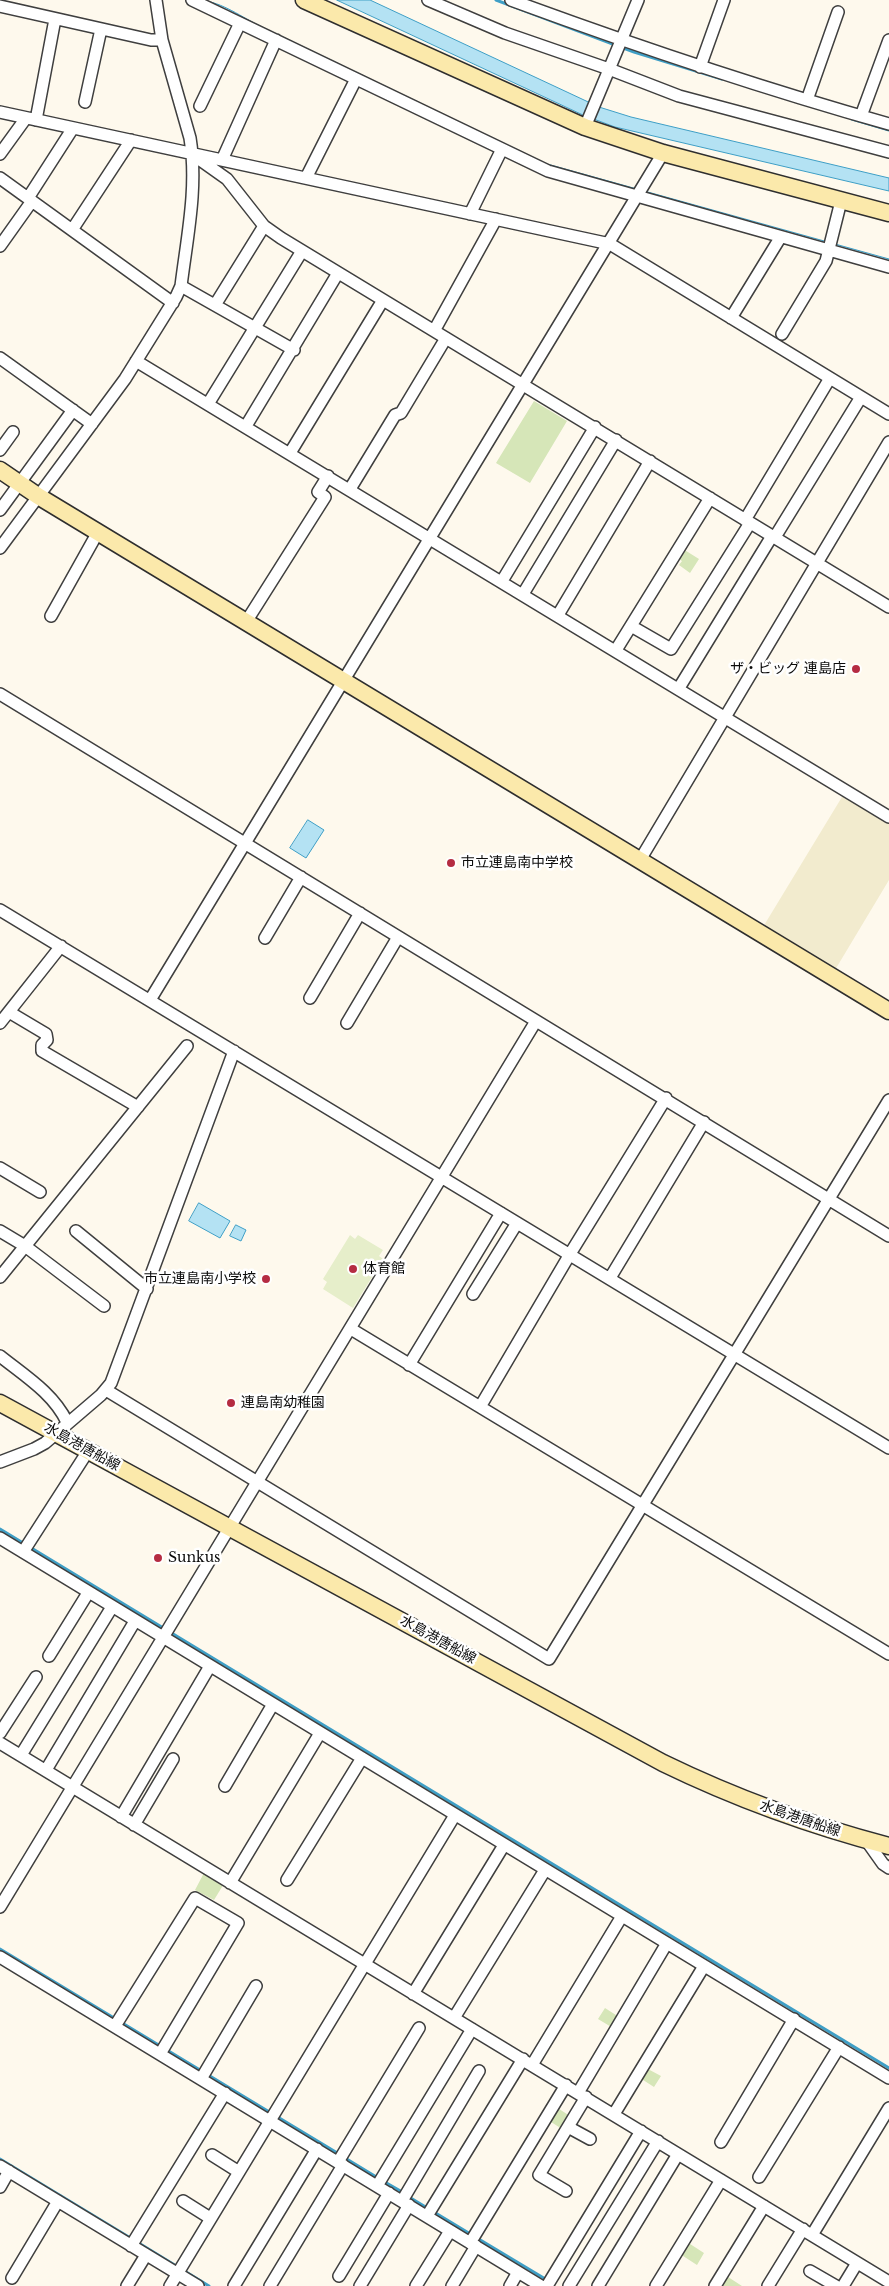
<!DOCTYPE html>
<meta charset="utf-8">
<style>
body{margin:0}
canvas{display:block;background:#fef9ed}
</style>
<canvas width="889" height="2286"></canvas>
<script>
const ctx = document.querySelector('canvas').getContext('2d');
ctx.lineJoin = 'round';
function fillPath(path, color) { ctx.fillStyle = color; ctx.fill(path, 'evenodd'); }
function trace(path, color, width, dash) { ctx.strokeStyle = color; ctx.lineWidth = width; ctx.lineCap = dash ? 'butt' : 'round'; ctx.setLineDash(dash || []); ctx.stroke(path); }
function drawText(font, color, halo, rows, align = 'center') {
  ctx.font = font + ' "Libre Baskerville","Noto Sans JP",serif'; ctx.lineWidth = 5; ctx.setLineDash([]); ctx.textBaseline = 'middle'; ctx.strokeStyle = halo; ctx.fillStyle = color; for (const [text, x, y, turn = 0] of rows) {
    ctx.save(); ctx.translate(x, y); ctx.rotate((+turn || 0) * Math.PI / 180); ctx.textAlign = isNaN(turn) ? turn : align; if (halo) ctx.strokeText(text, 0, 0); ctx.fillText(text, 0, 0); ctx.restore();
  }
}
const farmland = new Path2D(`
 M845,792L889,819V880L835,970L763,927Z`);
const green = new Path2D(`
 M534,401L567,421L530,483L496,463Z
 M683,549L699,559L690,573L679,565L682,561L677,558Z
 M205,1871L225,1882L214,1900L195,1890Z
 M605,2008L619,2017L613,2028L598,2019Z
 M646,2068L661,2076L654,2087L640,2078Z
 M556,2107L570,2116L562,2129L548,2120Z
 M687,2242L704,2253L697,2265L680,2254Z
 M725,2275L742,2286H718Z`);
const pitch = new Path2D(`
 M350,1235L355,1239L358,1235L383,1250L379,1256L383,1259L353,1308L323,1289L327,1282L323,1279Z`);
const water = new Path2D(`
 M196,0C219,0 238,15 258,25L547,164L889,259V264L571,176Z
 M337,0H370L599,107L631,117L889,178V191L615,127L583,115Z
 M308,820L324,830L306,858L290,848Z
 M199,1203L230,1221L220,1238L189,1221Z
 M236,1225L246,1230L241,1241L230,1236Z`);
const stream = new Path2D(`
 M496,0L634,52L722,79
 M852,119L889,130
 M0,1529L889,2068
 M0,1949L271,2113
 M276,2116L339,2154
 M345,2158L378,2178
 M0,2159L132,2239
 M383,2181L404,2193
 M409,2197L472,2235
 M477,2238L547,2280
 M137,2242L209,2286`);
const street = new Path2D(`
 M192,0L548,171L889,267
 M428,0L505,33L609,69L679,96L889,152
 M511,0C636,46 761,88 889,124
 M0,6L151,40H162
 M700,67L724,0
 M807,100L838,12
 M85,102L101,29
 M200,106L240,23
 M0,112L610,244L889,414
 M861,116L889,40
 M36,120L55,19
 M585,127L638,0
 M0,154L26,118
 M196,157L227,179L264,226L281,238L889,607
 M222,160L276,40
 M0,178L173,303
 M306,178L356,79
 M28,198L73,128
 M470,214L502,149
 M72,230L131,140
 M0,246L32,201
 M181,286L294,350
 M215,305L264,226
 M731,318L780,238
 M434,331L496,219
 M782,334L826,261L841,201
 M0,358L92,424
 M136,361L889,817
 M208,404L302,251
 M246,426L338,273
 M0,450L13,432
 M290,453L383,300
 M350,489L395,415L401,413L446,338
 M0,510L73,410
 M745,520L830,378
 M775,537L861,397
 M0,548L125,379L176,297L181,286C187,237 198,187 190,138L162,40L156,0
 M502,581L595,427
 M523,594L616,440
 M558,615L650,461
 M51,616L98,532
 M246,622L325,497L318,492L328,476
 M631,626L671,649L750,523
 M616,650L710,498
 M679,688L772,536
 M0,694L889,1236
 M640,860L889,442
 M0,910L889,1448
 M265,938L301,877
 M310,998L360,913
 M150,1000L663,153
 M9,1012L46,1034L47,1040L42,1045V1051L138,1107
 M0,1023L61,946
 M347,1023L398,937
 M0,1168L40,1192
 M0,1231L25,1246L104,1306
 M76,1231L147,1289
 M0,1277L187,1046
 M610,1278L704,1122
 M473,1294L517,1223
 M351,1329L889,1654
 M0,1356C25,1376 53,1393 67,1422
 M409,1365L501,1213
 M106,1390L549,1659L889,1100
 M480,1407L570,1254L666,1098
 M0,1462L34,1449L45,1443L101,1395L111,1383L234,1051
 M0,1538L889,2078
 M23,1552L88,1451
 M49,1656L88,1593
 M0,1733L36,1677
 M0,1743L889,2282
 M21,1755L112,1607
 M46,1770L135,1621
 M225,1786L273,1704
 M121,1817L210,1666
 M134,1825L173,1759
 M866,1840L883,1864L889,1868
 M287,1880L362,1758
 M230,1883L320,1733
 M0,1907L536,1021
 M0,1957L541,2286
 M413,1994L504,1845
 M454,2018L545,1870
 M115,2026L195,1898L238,1923L160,2054
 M532,2065L622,1916
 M201,2079L256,1986
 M578,2093L667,1943
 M614,2114L704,1966
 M568,2127L590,2139
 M721,2142L794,2019
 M212,2155L239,2172
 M338,2162L419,2028
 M0,2166L198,2286
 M759,2177L839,2047
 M377,2186L472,2029
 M0,2187L9,2171
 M566,2191L539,2175L586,2097
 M183,2201L210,2218
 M402,2201L479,2071
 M427,2216L523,2059
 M812,2235L889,2108
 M470,2243L566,2085
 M131,2246L225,2093
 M810,2271L836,2286
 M339,2276L389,2193
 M12,2278L58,2201
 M127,2286L146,2255
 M170,2286L455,1815
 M234,2286L317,2149
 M270,2286L343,2165
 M360,2286L409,2205
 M416,2286L450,2231
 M452,2286L476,2246
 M510,2286L518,2272
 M547,2286L641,2131
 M569,2286L658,2141
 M598,2286L678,2154
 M656,2286L721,2180
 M715,2286L764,2206
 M768,2286L803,2229
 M843,2286L857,2263`);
const secondary = new Path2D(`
 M304,0L585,127L663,153L889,213
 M0,470L38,496L889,1011
 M0,1403L663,1763C735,1798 812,1826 889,1846`);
const markers = [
 [856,669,5,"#b52c42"],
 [451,863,5,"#b52c42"],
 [353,1269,5,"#b52c42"],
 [266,1279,5,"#b52c42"],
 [231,1403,5,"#b52c42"],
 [158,1558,5,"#b52c42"]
];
const poiNames = [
 ["ザ・ビッグ 連島店",846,669,"right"],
 ["市立連島南中学校",461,863],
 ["体育館",363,1269],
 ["市立連島南小学校",256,1279,"right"],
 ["連島南幼稚園",241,1403],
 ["Sunkus",168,1558]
];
const streetNames = [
 ["水島港唐船線",82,1447,29],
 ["水島港唐船線",438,1640,29],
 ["水島港唐船線",800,1819,19]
];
fillPath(farmland, '#f2ebce');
fillPath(green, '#d6e6b8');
fillPath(pitch, '#e6eeca');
fillPath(water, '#b4e2f3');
trace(water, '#3f9fc6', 1);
trace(stream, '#3f9fc6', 3);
trace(street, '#3f3f3f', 14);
trace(secondary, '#2e2e2e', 19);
trace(street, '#fff', 11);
trace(secondary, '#fbe9ab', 16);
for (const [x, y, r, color] of markers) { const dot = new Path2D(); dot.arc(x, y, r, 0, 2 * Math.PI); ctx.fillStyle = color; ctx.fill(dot); trace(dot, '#fff', 2); }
drawText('14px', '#0c0c0c', '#fff', poiNames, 'left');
drawText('14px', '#0c0c0c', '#fff', streetNames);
</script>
